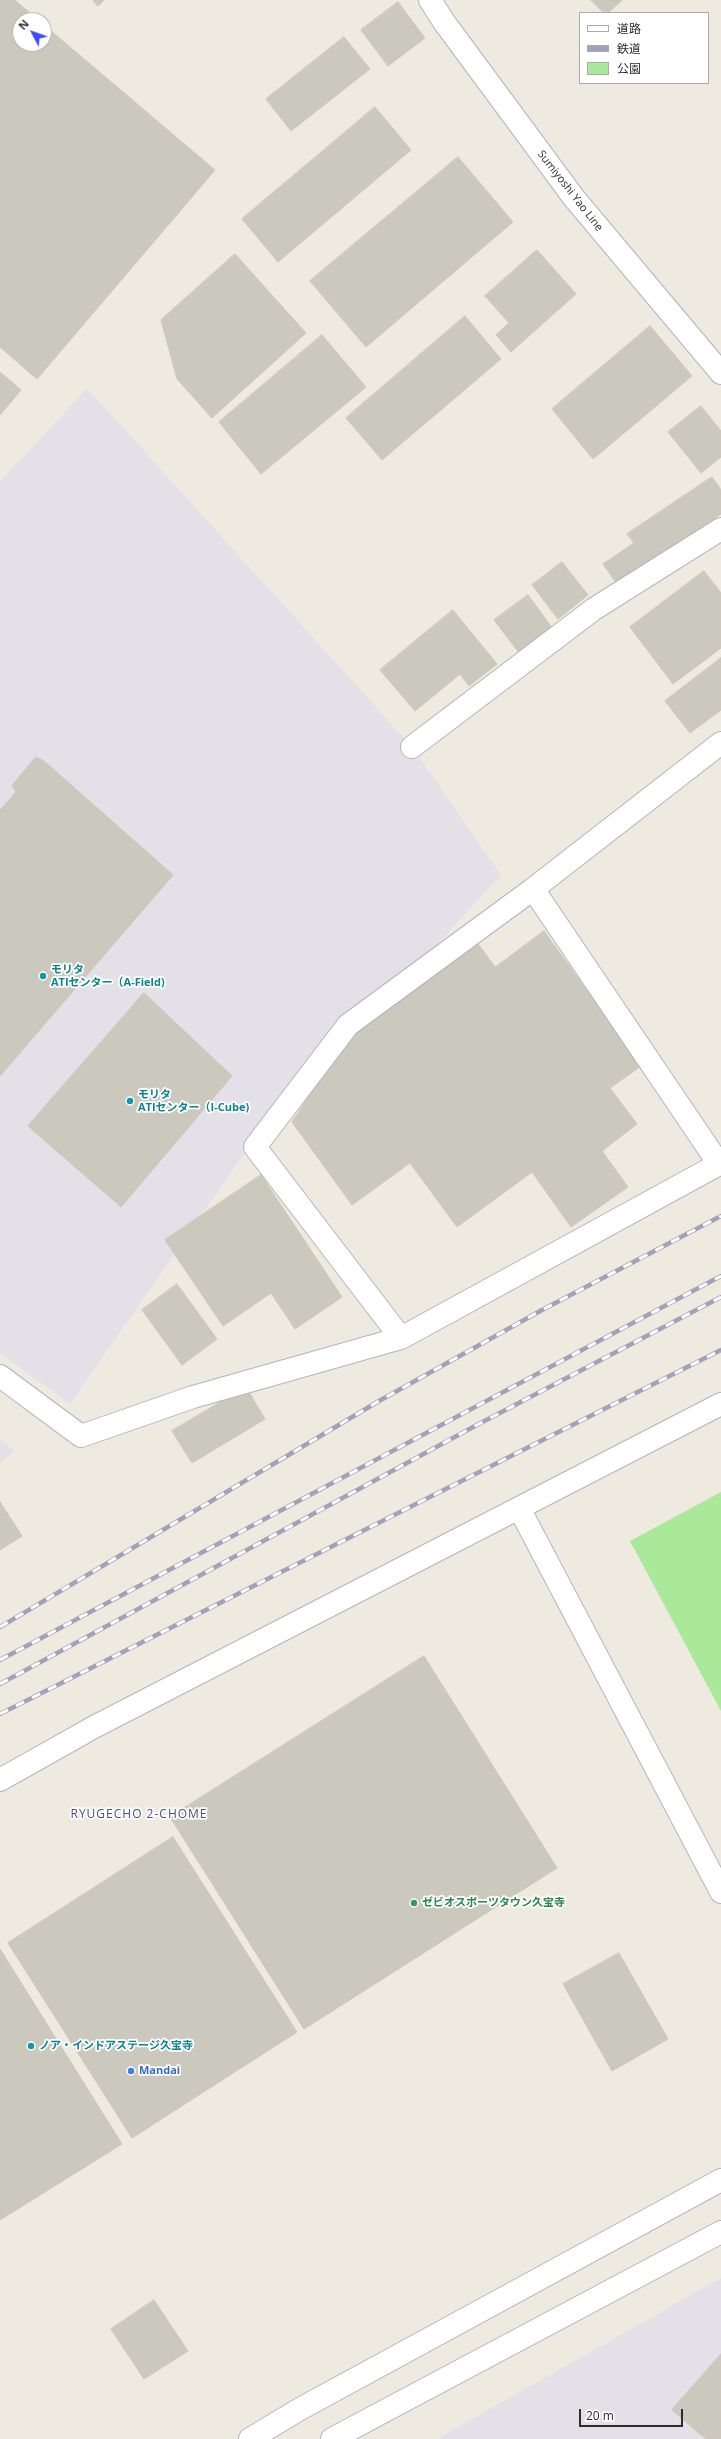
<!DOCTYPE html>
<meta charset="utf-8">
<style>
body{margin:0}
#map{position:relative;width:721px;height:2439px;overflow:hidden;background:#efeadf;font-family:"Open Sans","Noto Sans JP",sans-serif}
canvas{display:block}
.legend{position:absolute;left:579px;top:12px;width:130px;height:72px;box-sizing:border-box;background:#fff;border:1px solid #ababab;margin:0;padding:5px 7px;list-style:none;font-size:12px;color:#2d2d2d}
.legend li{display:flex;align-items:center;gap:8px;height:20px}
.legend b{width:20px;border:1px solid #ababab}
.north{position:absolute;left:12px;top:12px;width:40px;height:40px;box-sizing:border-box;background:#fff;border:1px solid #ababab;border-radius:50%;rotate:311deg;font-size:11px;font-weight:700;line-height:16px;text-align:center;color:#2d2d2d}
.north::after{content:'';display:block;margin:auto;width:14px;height:18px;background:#3d4aff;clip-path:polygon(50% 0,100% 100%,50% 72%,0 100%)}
.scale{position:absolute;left:579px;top:2409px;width:104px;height:18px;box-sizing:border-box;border:2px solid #2d2d2d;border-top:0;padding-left:5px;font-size:12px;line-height:14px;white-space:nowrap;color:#2d2d2d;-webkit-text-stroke:3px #fff;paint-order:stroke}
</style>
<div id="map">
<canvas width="721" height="2439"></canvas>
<ul class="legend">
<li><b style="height:5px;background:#fff"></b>道路</li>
<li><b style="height:5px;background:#a1a2b9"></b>鉄道</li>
<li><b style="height:11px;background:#aae999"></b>公園</li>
</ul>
<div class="north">N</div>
<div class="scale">20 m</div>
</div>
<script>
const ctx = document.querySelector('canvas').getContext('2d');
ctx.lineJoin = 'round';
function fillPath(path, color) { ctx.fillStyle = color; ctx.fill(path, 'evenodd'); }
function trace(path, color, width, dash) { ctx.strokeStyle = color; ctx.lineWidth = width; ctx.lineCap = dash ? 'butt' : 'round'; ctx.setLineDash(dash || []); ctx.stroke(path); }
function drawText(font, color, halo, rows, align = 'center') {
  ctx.font = font + ' "Open Sans","Noto Sans JP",sans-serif'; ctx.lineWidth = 3.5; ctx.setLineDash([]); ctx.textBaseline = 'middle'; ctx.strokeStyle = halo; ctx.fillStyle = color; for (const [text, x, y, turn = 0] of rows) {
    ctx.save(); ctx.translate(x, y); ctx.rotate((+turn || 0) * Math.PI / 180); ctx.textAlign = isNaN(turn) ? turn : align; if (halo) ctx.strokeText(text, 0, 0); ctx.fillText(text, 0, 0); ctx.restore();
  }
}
const industrial = new Path2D(`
 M87,388L412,747L501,875L239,1161L70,1404L0,1353V482Z
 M0,1439L15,1451L0,1463Z
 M721,2278V2439H437Z`);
const green = new Path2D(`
 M721,1492V1711L630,1541Z`);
const building = new Path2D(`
 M0,0H15L38,20H20V44H44V25L215,170L37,379L0,347Z
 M93,0H104L98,6Z
 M591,0H622L608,13H604Z
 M398,2L425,38L388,66L361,30Z
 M344,37L370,69L291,131L266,99Z
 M375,107L411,150L278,262L242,219Z
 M458,157L513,222L366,347L310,281Z
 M537,250L576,294L511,352L496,335L509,323L485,296Z
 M235,254L306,333L212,418L177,379L161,320Z
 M465,316L501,359L382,460L346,418Z
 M650,326L692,376L593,459L552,409Z
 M322,335L366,387L261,474L219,422Z
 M0,372L21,390L0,415Z
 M701,406L721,431V457L701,473L668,432Z
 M712,477L721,490V514L617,584L603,564L634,543L627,534Z
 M562,562L588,595L558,619L532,585Z
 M704,571L721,593V648L673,684L630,627Z
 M528,595L553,629L520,654L494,620Z
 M453,610L497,664L469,686L460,674L415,711L380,670Z
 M721,658V710L690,733L665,701Z
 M36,757L44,761L173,875L0,1076V810L16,792L12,786Z
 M544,931L641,1066L610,1088L637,1124L602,1151L628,1187L571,1227L532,1172L457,1227L410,1163L352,1205L292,1122L351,1032L476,941L495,967Z
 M144,993L232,1076L121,1207L28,1126Z
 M261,1175L342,1297L295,1329L271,1293L223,1326L165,1240Z
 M177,1284L217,1339L182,1365L142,1310Z
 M246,1387L265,1419L192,1463L172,1431Z
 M0,1502L22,1536L0,1550Z
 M424,1656L557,1868L304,2029L170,1817Z
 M173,1837L297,2032L132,2138L8,1943Z
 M0,1949L122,2144L0,2220Z
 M619,1953L668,2039L612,2071L563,1984Z
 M154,2300L188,2351L144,2379L111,2329Z
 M721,2354V2439H706L672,2410Z`);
const minor = new Path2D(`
 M412,747L594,609L721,529
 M533,889L719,1164
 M401,1338L255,1147L348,1025L533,889L721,743
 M0,1376L81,1436L193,1397L401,1338L721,1163`);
const tertiary = new Path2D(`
 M519,1508L721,1892
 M0,1780L94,1727L721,1404
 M250,2439L300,2409L721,2180
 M332,2439L721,2232`);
const secondary = new Path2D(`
 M430,0L444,22L574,198L721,373`);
const rail = new Path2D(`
 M0,1627L379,1401L542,1310L721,1216
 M0,1660L721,1276
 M0,1684L475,1426L721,1297
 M0,1714L721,1350`);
const markers = [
 [43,976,4,"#0f9aa8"],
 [130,1101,4,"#0f9aa8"],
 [414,1903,4,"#2e9e5b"],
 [31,2046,4,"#0f9aa8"],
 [131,2071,4,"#3f7fe0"]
];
const streetNames = [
 ["Sumiyoshi Yao Line",570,191,52]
];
const cultureNames = [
 ["モリタ",51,970],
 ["ATIセンター（A-Field)",51,983],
 ["モリタ",138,1095],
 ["ATIセンター（I-Cube)",138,1108],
 ["ノア・インドアステージ久宝寺",39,2046]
];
const leisureNames = [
 ["ゼビオスポーツタウン久宝寺",422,1903]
];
const shopNames = [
 ["Mandai",139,2071]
];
const neighbourhoodNames = [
 ["RYUGECHO 2-CHOME",139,1815]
];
fillPath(industrial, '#e3e0e8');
fillPath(green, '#aae999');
fillPath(building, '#cbc8bd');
trace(building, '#ccc7b8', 1);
trace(minor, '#b3b3c2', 24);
trace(tertiary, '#b3b3c2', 24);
trace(secondary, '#b3b3c2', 24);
trace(minor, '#fff', 22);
trace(tertiary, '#fff', 22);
trace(secondary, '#fff', 22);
trace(rail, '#a1a2b9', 4.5);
trace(rail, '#fff', 3, [9]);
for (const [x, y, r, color] of markers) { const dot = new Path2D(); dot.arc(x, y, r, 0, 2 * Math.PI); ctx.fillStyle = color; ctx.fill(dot); trace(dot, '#fff', 1.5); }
drawText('11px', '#2d2d2d', '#fff', streetNames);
drawText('bold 11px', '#0d838f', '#fff', cultureNames, 'left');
drawText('bold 11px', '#27864d', '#fff', leisureNames, 'left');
drawText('bold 11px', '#366cbe', '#fff', shopNames, 'left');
ctx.letterSpacing = '1px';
drawText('12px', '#494d82', '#fff', neighbourhoodNames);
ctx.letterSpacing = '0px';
</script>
